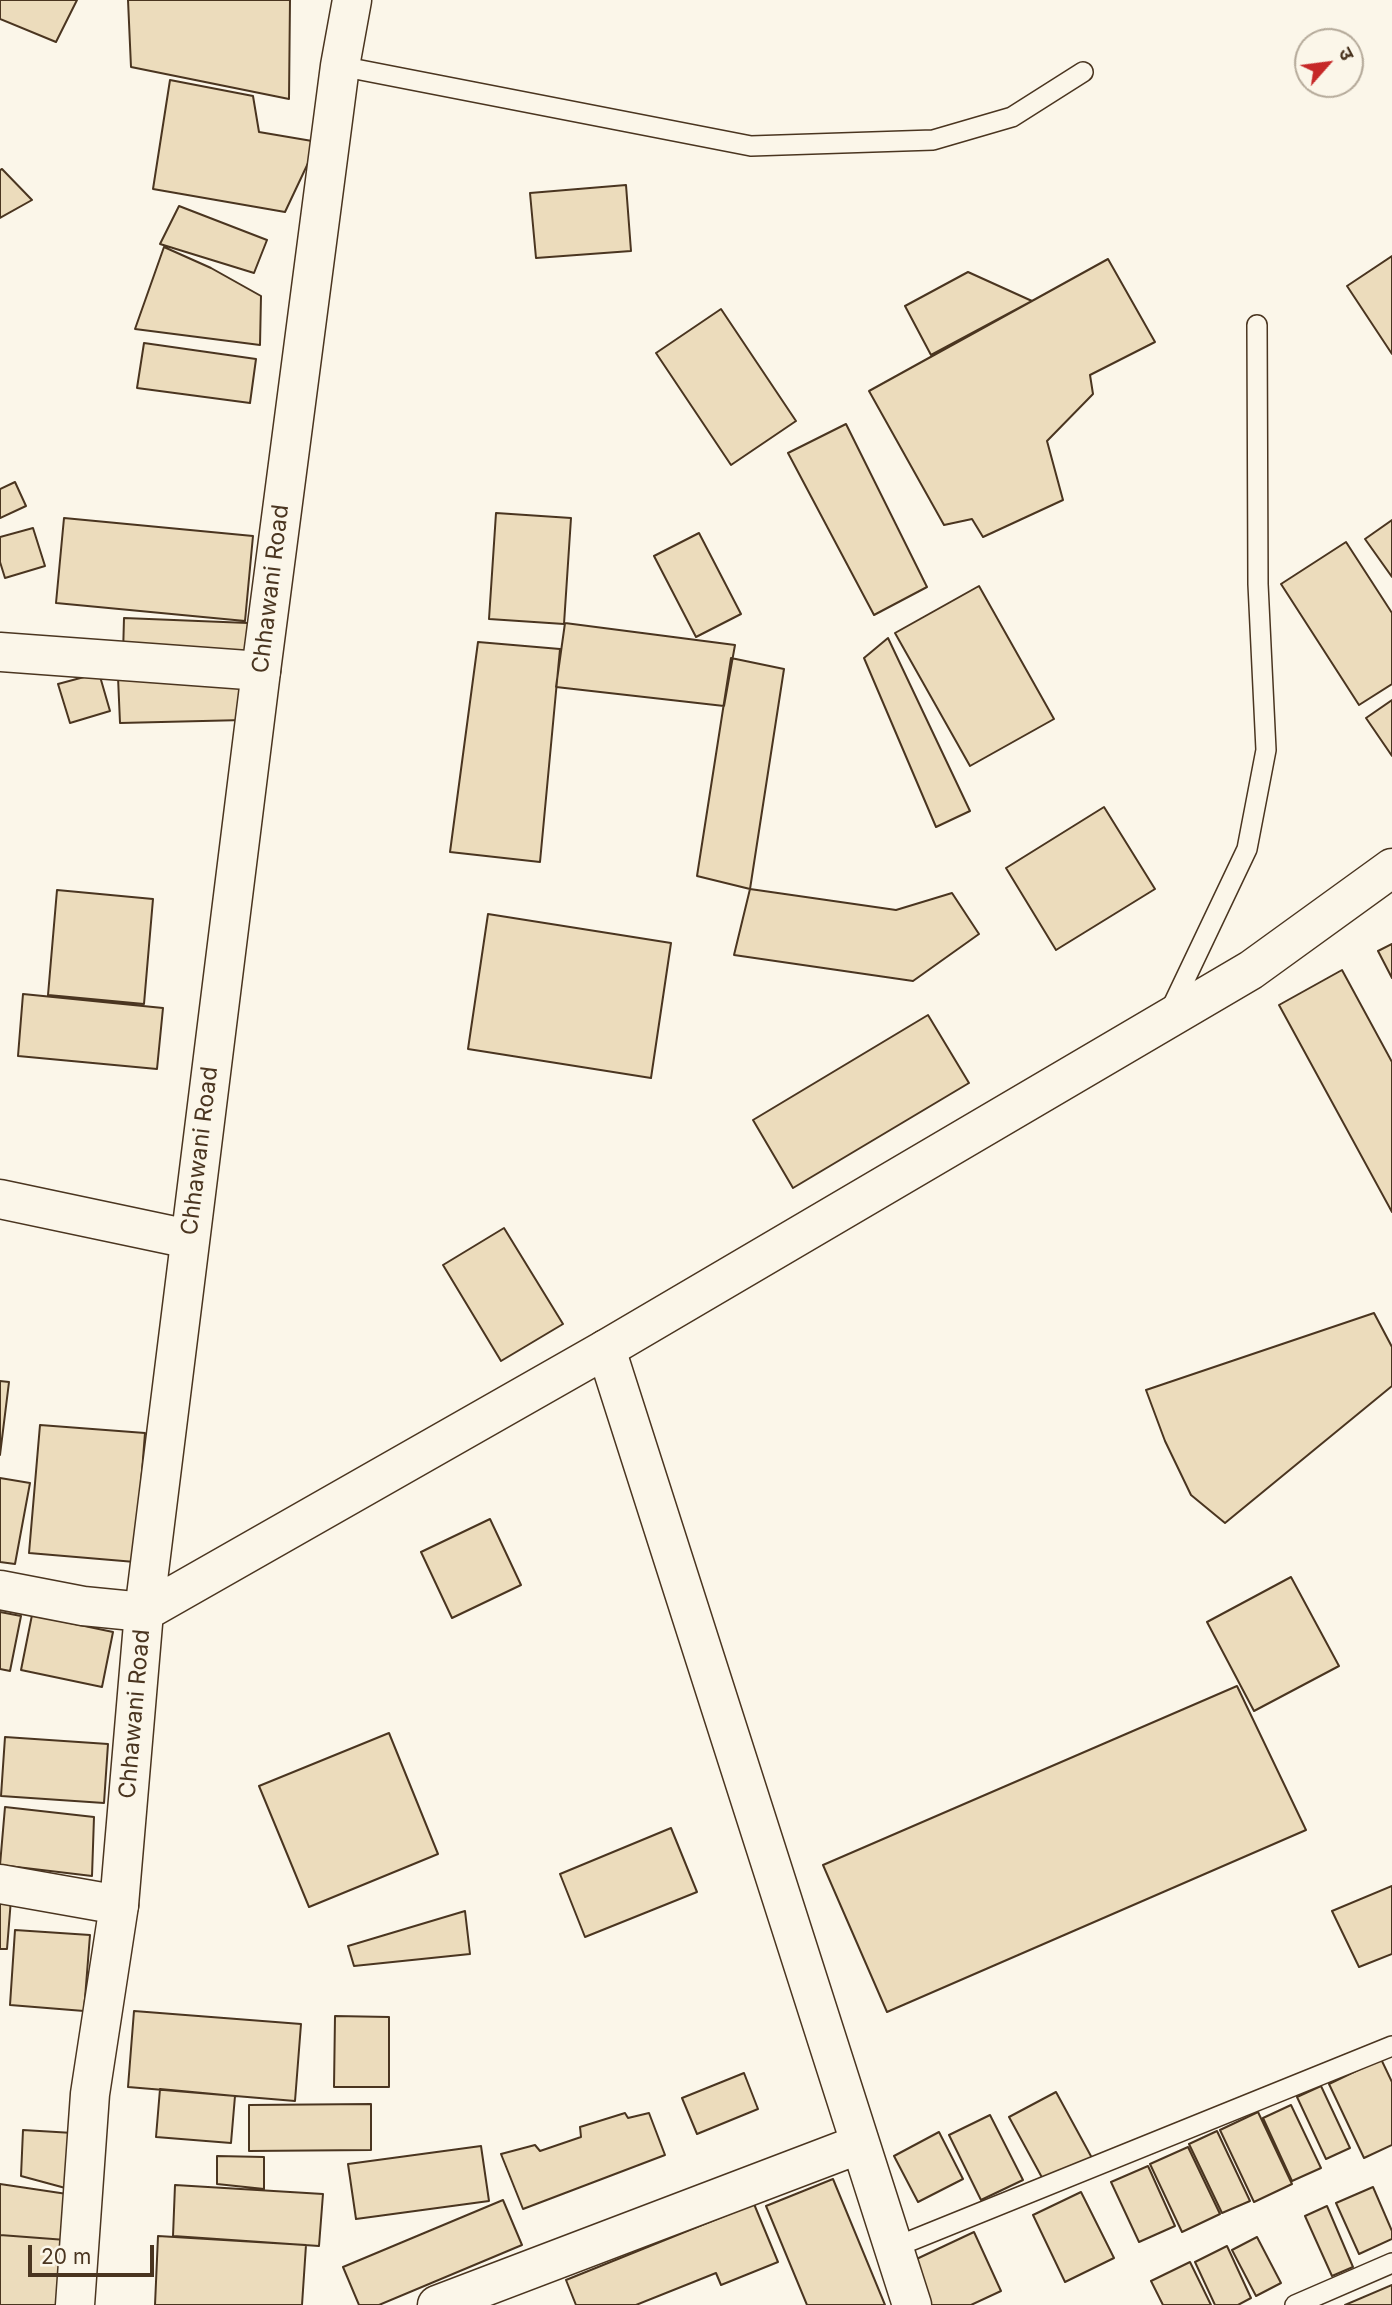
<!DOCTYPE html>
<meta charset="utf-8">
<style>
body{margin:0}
#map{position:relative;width:1392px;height:2305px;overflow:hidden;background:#fbf6e9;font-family:Inter,"Noto Sans Devanagari",sans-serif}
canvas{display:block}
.north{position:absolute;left:1294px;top:28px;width:70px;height:70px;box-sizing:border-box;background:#fbf6e9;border:2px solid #b4a999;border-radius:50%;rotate:62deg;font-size:19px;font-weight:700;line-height:28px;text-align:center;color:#4a3520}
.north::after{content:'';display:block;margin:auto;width:24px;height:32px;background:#c62828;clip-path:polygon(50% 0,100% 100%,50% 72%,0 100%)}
.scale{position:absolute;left:28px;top:2245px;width:126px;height:32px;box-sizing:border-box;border:4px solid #4a3520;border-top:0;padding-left:9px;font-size:21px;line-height:24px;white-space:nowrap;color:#4a3520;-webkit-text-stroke:5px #fbf6e9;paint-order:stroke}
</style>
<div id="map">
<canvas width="1392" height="2305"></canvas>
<div class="north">उ</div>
<div class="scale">20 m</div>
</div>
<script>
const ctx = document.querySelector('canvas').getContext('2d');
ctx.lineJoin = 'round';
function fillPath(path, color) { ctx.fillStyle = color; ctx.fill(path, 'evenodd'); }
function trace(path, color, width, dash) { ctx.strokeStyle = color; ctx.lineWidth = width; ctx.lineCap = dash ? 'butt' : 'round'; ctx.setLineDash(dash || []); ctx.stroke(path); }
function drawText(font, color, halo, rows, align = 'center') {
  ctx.font = font + ' Inter,sans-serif'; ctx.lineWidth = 5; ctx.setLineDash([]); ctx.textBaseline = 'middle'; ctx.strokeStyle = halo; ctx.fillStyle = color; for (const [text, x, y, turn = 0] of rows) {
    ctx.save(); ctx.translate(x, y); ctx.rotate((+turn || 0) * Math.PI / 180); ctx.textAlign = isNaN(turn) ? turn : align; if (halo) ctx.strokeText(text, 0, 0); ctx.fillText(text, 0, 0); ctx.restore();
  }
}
const building = new Path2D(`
 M0,0H77L56,42L0,19Z
 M128,0H290L289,99L131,67Z
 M170,80L253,96L259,132L318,142L285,212L153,189Z
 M2,169L32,200L0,218V170Z
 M626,185L631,251L536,258L530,193Z
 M179,206L267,240L254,273L160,244Z
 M164,247L211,268L261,296L260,345L135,329Z
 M1392,256V354L1347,286Z
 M1108,259L1155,342L1090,375L1093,394L1047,441L1063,500L983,537L972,519L944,525L869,391Z
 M968,272L1032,301L931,355L905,306Z
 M721,309L796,421L731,465L656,353Z
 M144,343L256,359L250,403L137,388Z
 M846,424L927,587L874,615L788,453Z
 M15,482L26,506L0,518V489Z
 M496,513L571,518L564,624L489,619Z
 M64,518L253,536L245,621L56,603Z
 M1392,520V577L1365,539Z
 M33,528L45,566L5,578L0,562V537Z
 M699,533L741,614L696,637L654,556Z
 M1346,542L1392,613V684L1359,705L1281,584Z
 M979,586L1054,719L970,766L895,633Z
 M124,618L248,623L247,660L123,655Z
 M565,623L735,645L724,706L556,687Z
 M888,638L970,811L936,827L864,658Z
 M478,642L560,649L540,862L450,852Z
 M731,658L784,669L750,889L697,876Z
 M99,673L110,711L70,723L58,684Z
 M243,674L244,720L120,723L118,677Z
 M1392,700V756L1366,718Z
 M1104,807L1155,889L1056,950L1006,868Z
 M750,889L896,910L952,893L979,934L913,981L734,955Z
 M57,890L153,899L144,1004L48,995Z
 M488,914L671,943L651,1078L468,1049Z
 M1392,944V978L1378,951Z
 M1342,970L1392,1062V1212L1279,1005Z
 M23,994L163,1008L157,1069L18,1056Z
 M928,1015L969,1083L793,1188L753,1120Z
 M504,1228L563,1324L501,1361L443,1265Z
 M1374,1313L1392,1347V1386L1225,1523L1191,1495L1165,1441L1146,1390Z
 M0,1381L9,1382L0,1455Z
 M40,1425L145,1433L135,1562L29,1553Z
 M0,1478L30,1483L15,1564L0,1562Z
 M490,1519L521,1585L452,1618L421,1552Z
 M1291,1577L1339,1666L1254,1711L1207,1622Z
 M0,1612L21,1616L10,1671L0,1669Z
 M32,1615L113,1632L102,1687L21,1670Z
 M1237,1686L1306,1830L887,2012L823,1865Z
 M389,1733L438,1854L309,1907L259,1786Z
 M5,1737L108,1744L104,1803L1,1796Z
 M5,1807L94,1817L92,1876L0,1865Z
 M671,1828L697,1892L585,1937L560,1874Z
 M1392,1886V1954L1359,1967L1332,1911Z
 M0,1898L11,1899L7,1949H0Z
 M465,1911L470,1954L354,1966L348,1946Z
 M15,1930L90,1935L84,2011L10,2005Z
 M134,2011L301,2024L295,2101L128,2087Z
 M335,2016L389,2017V2087H334Z
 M1381,2059L1392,2082V2145L1364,2158L1329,2084Z
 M744,2073L758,2109L697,2134L682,2098Z
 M1321,2086L1350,2148L1326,2159L1297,2097Z
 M160,2089L235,2096L231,2143L156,2137Z
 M1056,2092L1092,2158L1045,2183L1009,2117Z
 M371,2104V2150L249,2151V2105Z
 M1291,2105L1321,2168L1292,2181L1263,2118Z
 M1258,2112L1292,2184L1254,2202L1220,2130Z
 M625,2113L628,2118L649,2113L665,2155L523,2209L501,2154L535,2145L540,2151L581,2137L580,2127Z
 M990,2115L1023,2180L981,2200L949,2135Z
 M23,2130L73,2133L69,2189L21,2176Z
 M1217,2131L1250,2201L1222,2213L1189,2144Z
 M939,2132L963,2179L918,2202L894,2156Z
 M481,2146L489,2201L356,2219L348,2164Z
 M1188,2147L1220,2214L1182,2232L1150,2164Z
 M217,2156L264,2157V2189L217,2184Z
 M1148,2166L1175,2226L1139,2242L1111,2182Z
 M833,2179L885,2305H807L766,2206Z
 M0,2184L67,2194L66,2240L0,2235Z
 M175,2185L323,2194L319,2246L173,2236Z
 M1373,2187L1392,2231V2239L1359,2254L1336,2203Z
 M1081,2192L1114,2258L1065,2282L1033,2215Z
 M503,2200L522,2245L379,2305H359L343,2267Z
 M754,2204L778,2262L721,2285L716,2273L636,2305H576L566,2280Z
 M1327,2206L1353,2267L1332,2276L1305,2216Z
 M974,2232L1001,2291L971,2305H927L908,2263Z
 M0,2235L66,2240L62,2305H0Z
 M158,2236L306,2245L302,2305H155Z
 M1257,2237L1281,2283L1256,2296L1232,2250Z
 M1227,2246L1251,2298L1238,2305H1215L1195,2262Z
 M1190,2262L1211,2305H1163L1151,2281Z
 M1392,2285V2305H1345Z`);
const lane = new Path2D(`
 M340,66L751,146L933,140L1012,117L1083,72
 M1169,1013L1247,849L1266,750L1258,584L1257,325
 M893,2248L1392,2046
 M1295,2305L1392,2263`);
const street = new Path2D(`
 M0,652L261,671
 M0,1199L189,1239
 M606,1349L912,2305
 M0,1590L83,1606L144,1612
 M0,1884L119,1905
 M437,2305L860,2144`);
const secondary = new Path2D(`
 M144,1612L606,1349L1251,970L1392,868
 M75,2305L90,2094L119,1905L144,1612L261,671L340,66L352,0`);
const streetNames = [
 ["Chhawani Road",271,589,-83],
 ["Chhawani Road",200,1151,-83],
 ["Chhawani Road",135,1714,-85]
];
fillPath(building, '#ecdcbc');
trace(building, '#4a3520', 2);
trace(lane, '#4a3520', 22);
trace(street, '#4a3520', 41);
trace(secondary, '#4a3520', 41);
trace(lane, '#fbf6e9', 19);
trace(street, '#fbf6e9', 38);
trace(secondary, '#fbf6e9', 38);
drawText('23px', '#4a3520', '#fbf6e9', streetNames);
</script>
